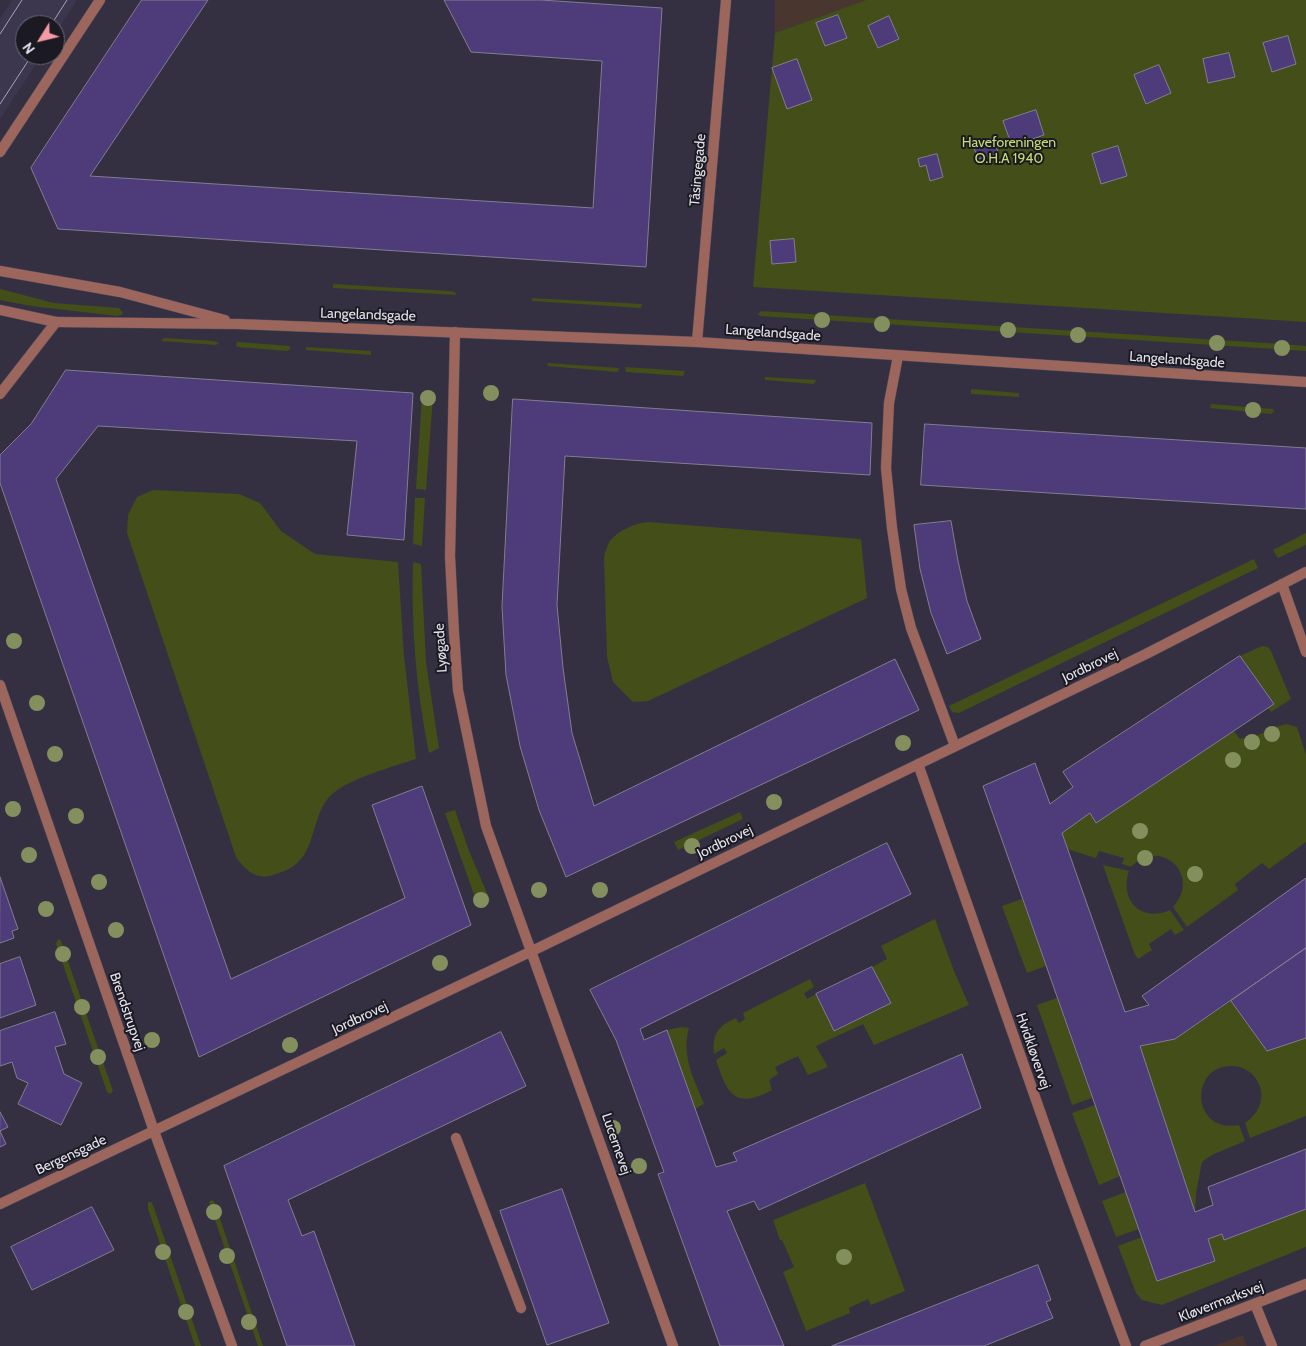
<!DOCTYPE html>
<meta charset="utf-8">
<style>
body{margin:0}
#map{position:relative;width:1306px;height:1346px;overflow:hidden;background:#343042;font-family:Cabin,sans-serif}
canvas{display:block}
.north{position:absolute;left:15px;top:15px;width:50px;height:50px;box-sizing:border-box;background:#1b1921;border:1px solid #6b6972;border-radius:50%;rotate:234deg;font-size:14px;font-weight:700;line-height:20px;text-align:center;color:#e3e1ec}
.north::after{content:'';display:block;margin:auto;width:18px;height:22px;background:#f49aa5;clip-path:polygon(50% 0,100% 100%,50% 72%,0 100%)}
</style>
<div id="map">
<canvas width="1306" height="1346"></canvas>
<div class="north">N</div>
</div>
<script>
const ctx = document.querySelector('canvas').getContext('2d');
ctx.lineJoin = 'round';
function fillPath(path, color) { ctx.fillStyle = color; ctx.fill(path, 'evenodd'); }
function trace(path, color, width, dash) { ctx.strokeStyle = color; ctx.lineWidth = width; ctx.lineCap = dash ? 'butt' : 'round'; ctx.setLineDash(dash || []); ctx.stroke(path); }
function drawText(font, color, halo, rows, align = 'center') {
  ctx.font = font + ' Cabin,sans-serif'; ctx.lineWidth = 4; ctx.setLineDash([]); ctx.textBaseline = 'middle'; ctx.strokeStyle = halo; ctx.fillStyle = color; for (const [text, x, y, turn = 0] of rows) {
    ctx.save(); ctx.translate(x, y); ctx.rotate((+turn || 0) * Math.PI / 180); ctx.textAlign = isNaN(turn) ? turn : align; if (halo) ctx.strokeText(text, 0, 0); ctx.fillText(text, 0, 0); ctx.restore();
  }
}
const built = new Path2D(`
 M12,0H77L55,34V25H25V55H42L0,119V19Z`);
const education = new Path2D(`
 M775,0H866L775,33Z
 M1243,1335L1247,1346H1214Z`);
const green = new Path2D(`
 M866,0H1306V322L753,287L775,33Z
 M333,284L449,291L455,292L456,295L333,288Z
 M0,289L54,303L119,308L123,313L121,315L117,316L31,306L0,300Z
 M532,298L642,304L641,308L532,301Z
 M761,311L1282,344L1306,346V351L760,316L758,314Z
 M165,338L214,341L219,343L216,345L162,341V339Z
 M237,342L290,346V349L287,351L238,347L236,346Z
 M306,347L371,351V355L306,350Z
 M547,363L619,368L618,372L548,366Z
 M625,367L685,371L683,376L626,372Z
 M765,377L816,380L814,384L765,380Z
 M971,389L1019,393V397L971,394Z
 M422,395L433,397L426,490L416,489Z
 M1211,404L1273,409L1274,411L1271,414L1210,408Z
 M153,490L239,494L260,503L281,531L315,554L398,562L404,656L416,759C392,767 350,778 331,795C312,814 316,847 297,863C290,870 282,872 273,875C257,881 245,870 236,857L127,533L128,515L137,497Z
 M415,498H425L422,546L413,544Z
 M649,522L861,539L867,598L648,701L633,702L613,682L607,657L604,557C605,553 607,546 609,542C618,530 635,523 649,522Z
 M1306,533V545L1278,558L1273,550Z
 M1254,559L1258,568L959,713L952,712L949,706Z
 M413,562L421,564L426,662L439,748L429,753C416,690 411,626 413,562Z
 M1262,646L1268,647L1271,651L1291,699L1271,712L1268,708L1274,704L1240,656Z
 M1286,724L1297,727L1306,755V842L1269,869L1262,863L1235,884L1238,890L1187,927L1173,907C1202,876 1161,836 1131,867L1122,864L1124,858L1099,851L1096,858L1067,849L1062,833L1090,813L1096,823L1234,731L1239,738C1257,740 1269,727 1286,724Z
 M455,810L469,851L490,900L478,906L445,813Z
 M740,812L743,819L678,850L674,842Z
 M1103,865L1129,871C1119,900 1141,923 1170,910L1184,930L1175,935L1171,929L1149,944L1152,950L1138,959L1135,955Z
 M1022,899L1046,966L1027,973L1002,906Z
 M935,919L954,971L969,1005L874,1045L863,1024L816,1046L828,1067L808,1075L798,1056L775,1067L778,1074L769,1080L772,1090C735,1110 727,1094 716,1060L727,1053L724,1048L714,1054C712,1034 718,1026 736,1018L739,1023L745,1019L743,1013L810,979L814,987L804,993L807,999L816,994L834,1031L890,1003L872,967L887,959L881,946Z
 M59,939L61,941L113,1091L110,1094L107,1092L56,944L57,941Z
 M1057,998L1092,1098L1072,1105L1037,1005Z
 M1231,1001L1267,1051L1306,1038V1116L1250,1138L1245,1123C1262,1112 1268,1090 1252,1074C1247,1069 1239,1066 1232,1066C1189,1065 1191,1134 1239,1125L1245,1141L1212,1155L1202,1162L1196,1193L1195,1212L1140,1046L1175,1039Z
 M682,1027L689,1028C681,1057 694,1078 704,1104L695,1109L667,1030Z
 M1095,1105L1120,1176L1099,1185L1072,1113Z
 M865,1183L905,1291L871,1305L868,1299L849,1308L850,1313L806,1331L783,1272L794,1267L782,1240H780L773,1220Z
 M1126,1192L1139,1229L1116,1237L1102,1201Z
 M211,1200L214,1201L263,1346H258L209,1202Z
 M148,1202H151L153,1205L201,1346H195L148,1209Z
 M1306,1209V1247L1162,1305L1142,1300L1136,1293L1118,1246L1142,1237L1157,1281L1215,1261L1208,1239L1222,1234L1224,1240Z`);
const building = new Path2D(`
 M142,0H208L90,176L593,208L602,61L471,52L444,0H541L662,8L646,267L58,229L31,168Z
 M838,15L847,38L825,46L816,23Z
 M889,16L899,39L878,48L868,26Z
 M1288,36L1296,64L1272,72L1263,43Z
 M1229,53L1235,77L1208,83L1203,59Z
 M797,59L812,100L787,109L772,68Z
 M1159,65L1171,93L1146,104L1134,75Z
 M1036,110L1044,135L1012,146L1003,121Z
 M994,138L998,153L978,159L973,145Z
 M1118,146L1127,176L1101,184L1092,154Z
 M937,154L943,177L930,181L926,165L920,167L918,159Z
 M794,239L796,262L772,264L770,241Z
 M66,370L413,393L404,540L347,535L357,441L98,426L56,479L231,979L405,898L372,805L422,786L471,925L199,1057L0,483V455L31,424Z
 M513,399L872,423L870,475L565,456L557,605L563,668L572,733L594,806L895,659L919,710L566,877L539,810L520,746L506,675L502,607Z
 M925,424L1306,448V509L921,485Z
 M951,521L958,561L967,601L981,639L947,654L931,613L920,569L914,525Z
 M1240,656L1274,704L1096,823L1090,813L1062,833L1125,1012L1149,1005L1142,996L1306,878V948L1175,1039L1140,1046L1195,1212L1213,1205L1208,1187L1306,1149V1209L1224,1240L1222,1234L1208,1239L1215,1261L1157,1281L983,786L1035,763L1050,804L1073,787L1063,772Z
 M887,843L911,894L640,1029L644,1040L667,1030L716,1167L737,1161L733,1153L962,1054L981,1108L759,1210L754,1201L727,1211L784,1346H720L658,1174L664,1172L616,1040L590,990Z
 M0,877L18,929L12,931L14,938L0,943Z
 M1306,948V1038L1267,1051L1231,1001Z
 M20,957L36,1005L0,1018V964Z
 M872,967L891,1003L834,1031L816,994Z
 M55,1012L66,1044L55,1047L64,1074L82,1083L61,1125L18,1104L28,1083L17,1078L12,1062L0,1066V1031Z
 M501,1032L526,1086L288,1200L302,1236L314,1231L355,1346H287L224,1166Z
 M0,1112L8,1127L0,1131Z
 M0,1131L6,1144L0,1147Z
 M562,1189L609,1323L547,1345L500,1211Z
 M92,1207L114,1250L32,1290L11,1247Z
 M1038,1265L1051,1300L1046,1302L1053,1318L984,1346H832Z`);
const service = new Path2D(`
 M898,356L889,403L886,468L892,528L901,589L911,628L955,746
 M456,1138L521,1308
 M1255,1304L1272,1346`);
const minor = new Path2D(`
 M0,310L56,322L0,394
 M455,332L450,556L454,633L458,690L486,826L673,1346
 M697,342L726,0
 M1282,584L1306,652
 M0,685L154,1131L232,1346
 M918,764L1061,1171L1126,1346
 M0,1204L532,951L1146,654L1306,572
 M1145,1346L1306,1284`);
const tertiary = new Path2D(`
 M0,152L100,0
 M0,271L120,292L225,320
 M56,322L238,324L697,342L1306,382`);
const tram = new Path2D(`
 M51,25L67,0
 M0,34L22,0
 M0,104L32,55`);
const trees = [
 [822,320],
 [882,324],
 [1008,330],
 [1078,335],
 [1217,343],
 [1282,348],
 [491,393],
 [428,398],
 [1253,410],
 [14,641],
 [37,703],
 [1272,734],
 [1252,742],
 [903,743],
 [55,754],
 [1233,760],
 [774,802],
 [13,809],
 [76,816],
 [1140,831],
 [692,846],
 [29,855],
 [1145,858],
 [1195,874],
 [99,882],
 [539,890],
 [600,890],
 [481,900],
 [46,909],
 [116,930],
 [63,954],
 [440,963],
 [82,1007],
 [152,1040],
 [290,1045],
 [98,1057],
 [613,1128],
 [639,1166],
 [214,1212],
 [163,1252],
 [227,1256],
 [844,1257],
 [186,1312],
 [249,1322]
];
const parkNames = [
 ["Haveforeningen",1009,143],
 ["O.H.A 1940",1009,159]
];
const streetNames = [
 ["Tåsingegade",698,170,-85],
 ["Langelandsgade",368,315,2],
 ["Langelandsgade",773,333,4],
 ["Langelandsgade",1177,360,4],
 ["Lyøgade",441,648,-94],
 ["Jordbrovej",1090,666,-26],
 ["Jordbrovej",725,842,-26],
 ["Brendstrupvej",127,1012,71],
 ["Jordbrovej",360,1018,-25],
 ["Hvidkløvervej",1033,1051,71],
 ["Lucernevej",616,1144,71],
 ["Bergensgade",71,1155,-25],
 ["Kløvermarksvej",1221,1302,-21]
];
fillPath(built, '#3d364f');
fillPath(education, '#49362f');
fillPath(green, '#434e18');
fillPath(building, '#4e3b79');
trace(building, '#827d92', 1);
trace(service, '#504c5d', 11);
trace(minor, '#504c5d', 11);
trace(tertiary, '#504c5d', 11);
trace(service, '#9d665d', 10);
trace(minor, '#9d665d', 10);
trace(tertiary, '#9d665d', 10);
trace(tram, '#a7a4b1', 1);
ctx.fillStyle = '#848f5e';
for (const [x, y] of trees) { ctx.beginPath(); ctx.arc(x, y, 8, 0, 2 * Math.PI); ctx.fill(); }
drawText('14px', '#c5dc74', '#1b1921', parkNames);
drawText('14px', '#e3e1ec', '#1b1921', streetNames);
</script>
